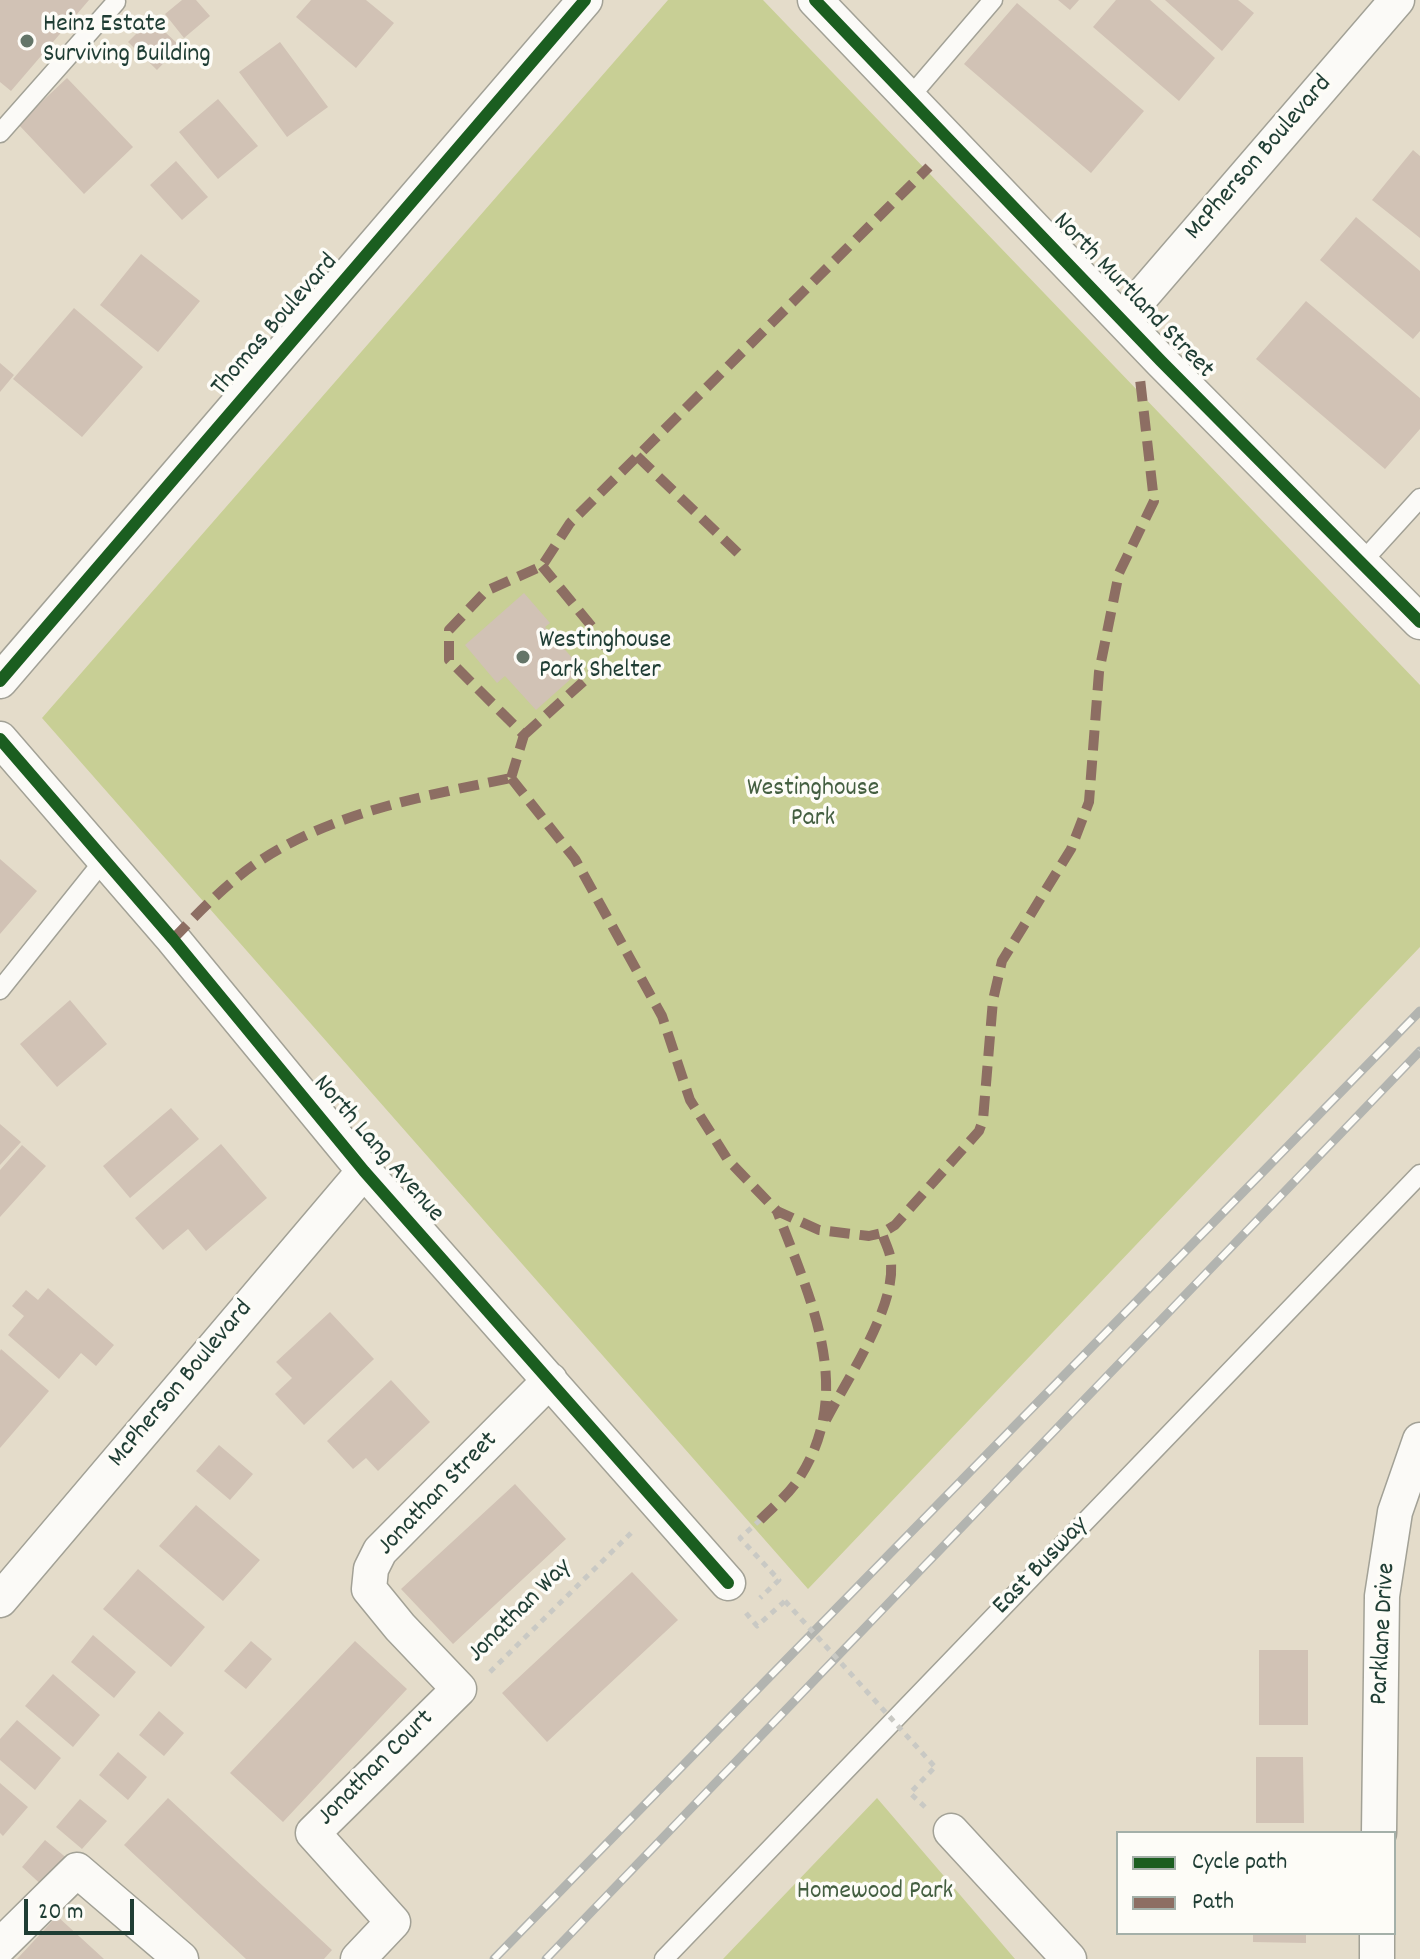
<!DOCTYPE html>
<style>
body{margin:0}
#map{position:relative;width:1420px;height:1959px;overflow:hidden;background:#e4dcca;font-family:Dekko,sans-serif}
canvas{display:block}
.legend{position:absolute;left:1116px;top:1831px;width:280px;height:104px;box-sizing:border-box;background:#fdfcf7;border:2px solid #a4b0a9;margin:0;padding:10px 14px;list-style:none;font-size:24px;color:#1f3d34}
.legend li{display:flex;align-items:center;gap:16px;height:40px}
.legend b{width:40px;border:2px solid #a4b0a9}
.scale{position:absolute;left:24px;top:1899px;width:110px;height:36px;box-sizing:border-box;border:4px solid #1f3d34;border-top:0;padding-left:10px;font-size:24px;line-height:28px;white-space:nowrap;color:#1f3d34;-webkit-text-stroke:6px #fdfcf7;paint-order:stroke}
</style>
<div id="map">
<canvas width="1420" height="1959"></canvas>
<ul class="legend">
<li><b style="height:10px;background:#1b5e20"></b>Cycle path</li>
<li><b style="height:10px;background:#8d6e63"></b>Path</li>
</ul>
<div class="scale">20 m</div>
</div>
<script>
const ctx = document.querySelector('canvas').getContext('2d');
ctx.lineJoin = 'round';
function fillPath(path, color) { ctx.fillStyle = color; ctx.fill(path, 'evenodd'); }
function trace(path, color, width, dash) { ctx.strokeStyle = color; ctx.lineWidth = width; ctx.lineCap = dash ? 'butt' : 'round'; ctx.setLineDash(dash || []); ctx.stroke(path); }
function drawText(font, color, halo, rows, align = 'center') {
  ctx.font = font + ' Dekko,sans-serif'; ctx.lineWidth = 7; ctx.setLineDash([]); ctx.textBaseline = 'middle'; ctx.strokeStyle = halo; ctx.fillStyle = color; for (const [text, x, y, turn = 0] of rows) {
    ctx.save(); ctx.translate(x, y); ctx.rotate((+turn || 0) * Math.PI / 180); ctx.textAlign = isNaN(turn) ? turn : align; if (halo) ctx.strokeText(text, 0, 0); ctx.fillText(text, 0, 0); ctx.restore();
  }
}
const green = new Path2D(`
 M668,0H763L1420,685V947L808,1589L42,718Z
 M877,1798L1015,1959H723Z`);
const building = new Path2D(`
 M0,0H89L11,91L0,82Z
 M182,0H196L210,16L184,38L165,14Z
 M311,0H366L394,23L356,68L296,17Z
 M1058,0H1079L1070,10Z
 M1116,0H1150L1215,58L1179,101L1093,27Z
 M1165,0H1238L1254,13L1222,51Z
 M1017,3L1144,111L1091,173L964,64Z
 M151,19L180,46L157,70L128,42Z
 M280,42L328,107L287,137L239,72Z
 M67,78L133,147L84,194L18,124Z
 M218,99L258,146L218,179L179,132Z
 M1413,150L1420,156V238L1372,200Z
 M176,161L208,197L182,220L150,185Z
 M1356,217L1420,271V331L1413,339L1320,260Z
 M141,254L200,301L158,352L100,305Z
 M1306,301L1420,398V429L1385,469L1256,359Z
 M74,308L143,367L82,437L13,379Z
 M0,363L14,375L0,392Z
 M524,593L550,623L545,627L582,669L536,710L505,676L497,683L465,645Z
 M0,859L37,891L0,934Z
 M70,1000L107,1044L57,1087L20,1044Z
 M171,1108L199,1139L130,1198L103,1166Z
 M0,1124L21,1142L0,1165Z
 M221,1144L267,1198L206,1251L188,1229L163,1250L135,1218Z
 M22,1145L46,1166L0,1217V1170Z
 M48,1288L114,1345L96,1366L81,1353L59,1379L8,1335L24,1316L12,1306L26,1290L38,1300Z
 M330,1312L374,1359L304,1425L275,1394L292,1378L276,1362Z
 M1,1349L49,1391L0,1448V1351Z
 M391,1380L430,1422L378,1471L366,1458L353,1469L327,1441Z
 M219,1445L253,1474L230,1500L196,1471Z
 M515,1484L566,1539L453,1644L401,1589Z
 M196,1505L260,1560L223,1601L159,1546Z
 M138,1569L205,1627L171,1667L103,1609Z
 M632,1572L678,1620L547,1742L502,1693Z
 M93,1635L136,1672L114,1698L71,1662Z
 M251,1641L272,1659L246,1689L224,1671Z
 M355,1641L407,1689L283,1822L230,1773Z
 M1259,1650H1308V1725H1259Z
 M53,1674L100,1715L73,1747L25,1706Z
 M159,1711L184,1733L164,1756L139,1735Z
 M17,1720L61,1758L35,1790L0,1760V1739Z
 M118,1752L147,1777L128,1800L99,1775Z
 M1256,1757H1303L1304,1823H1256Z
 M0,1783L28,1807L3,1836L0,1833Z
 M168,1798L332,1950L324,1959H246L124,1845Z
 M80,1799L107,1821L82,1849L56,1827Z
 M45,1840L69,1860L45,1888L22,1867Z
 M57,1916L104,1959H17Z
 M1253,1933H1306V1943L1253,1942Z`);
const path = new Path2D(`
 M760,1520L740,1538L779,1580L760,1598
 M746,1613L757,1626L785,1601
 M490,1672L634,1530
 M925,1807L910,1793L935,1767`);
const service = new Path2D(`
 M909,98L993,0
 M0,133L116,2
 M1362,562L1420,498
 M0,990L104,860
 M664,1959L1420,1174`);
const minor = new Path2D(`
 M815,0L1161,361L1420,622
 M1123,318L1397,0
 M0,681L585,0
 M0,739L173,939L364,1171L728,1583
 M0,1600L364,1171
 M951,1831L1069,1959
 M1379,1833L1382,1596L1395,1512L1420,1440
 M0,1946L77,1870L181,1959
 M358,1959L393,1922L313,1833L459,1689L400,1627L369,1589L371,1569L380,1551L550,1380
 M1377,1959V1933`);
const rail = new Path2D(`
 M494,1959L1420,1011
 M546,1959L1420,1051`);
const pathBridge = new Path2D(`
 M785,1601L935,1767`);
const quiet = new Path2D(`
 M637,456L740,555
 M524,735L604,663L607,645L542,566
 M511,778L575,859L662,1016L690,1100L728,1160L777,1211L819,1230L869,1236L882,1233L895,1225L979,1131L983,1120L993,1000L1002,961L1071,849L1089,802L1099,672L1119,573L1154,501L1140,379
 M511,778L524,735L449,660V630L486,591L542,566L570,523L929,167
 M173,939C198,913 225,885 255,864C330,813 423,796 511,778
 M826,1420C847,1379 895,1309 891,1263C891,1253 885,1243 882,1233
 M760,1520C773,1507 788,1495 798,1480C857,1391 810,1299 777,1211`);
const cycleway = new Path2D(`
 M815,0L1161,361L1420,622
 M0,681L585,0
 M0,739L173,939L364,1171L728,1583`);
const markers = [
 [27,41,8,"#647568"],
 [523,657,8,"#647568"]
];
const poiNames = [
 ["Heinz Estate",43,26],
 ["Surviving Building",43,56],
 ["Westinghouse",539,642],
 ["Park Shelter",539,672]
];
const streetNames = [
 ["McPherson Boulevard",1260,159,-49],
 ["North Murtland Street",1132,297,46],
 ["Thomas Boulevard",276,326,-49],
 ["North Lang Avenue",377,1150,49],
 ["McPherson Boulevard",182,1385,-50],
 ["Jonathan Street",439,1495,-46],
 ["East Busway",1042,1567,-46],
 ["Jonathan Way",521,1612,-45],
 ["Parklane Drive",1385,1634,-87],
 ["Jonathan Court",377,1769,-45]
];
const parkNames = [
 ["Westinghouse",813,790],
 ["Park",813,820],
 ["Homewood Park",875,1893]
];
fillPath(green, '#c8cf95');
fillPath(building, '#d1c2b5');
trace(service, '#a2a196', 21);
trace(minor, '#a2a196', 37);
trace(path, '#c9c9c4', 5, [6, 6]);
trace(service, '#fbfaf7', 18);
trace(minor, '#fbfaf7', 34);
trace(rail, '#b2b4b0', 9);
trace(rail, '#fdfcf7', 6, [18]);
trace(pathBridge, '#c9c9c4', 5, [6, 6]);
trace(quiet, '#8d6e63', 10, [20, 10]);
trace(cycleway, '#1b5e20', 12);
for (const [x, y, r, color] of markers) { const dot = new Path2D(); dot.arc(x, y, r, 0, 2 * Math.PI); ctx.fillStyle = color; ctx.fill(dot); trace(dot, '#fdfcf7', 3); }
drawText('26px', '#1f3d34', '#fdfcf7', poiNames, 'left');
drawText('26px', '#1f3d34', '#fdfcf7', streetNames);
drawText('26px', '#445f41', '#fdfcf7', parkNames);
</script>
